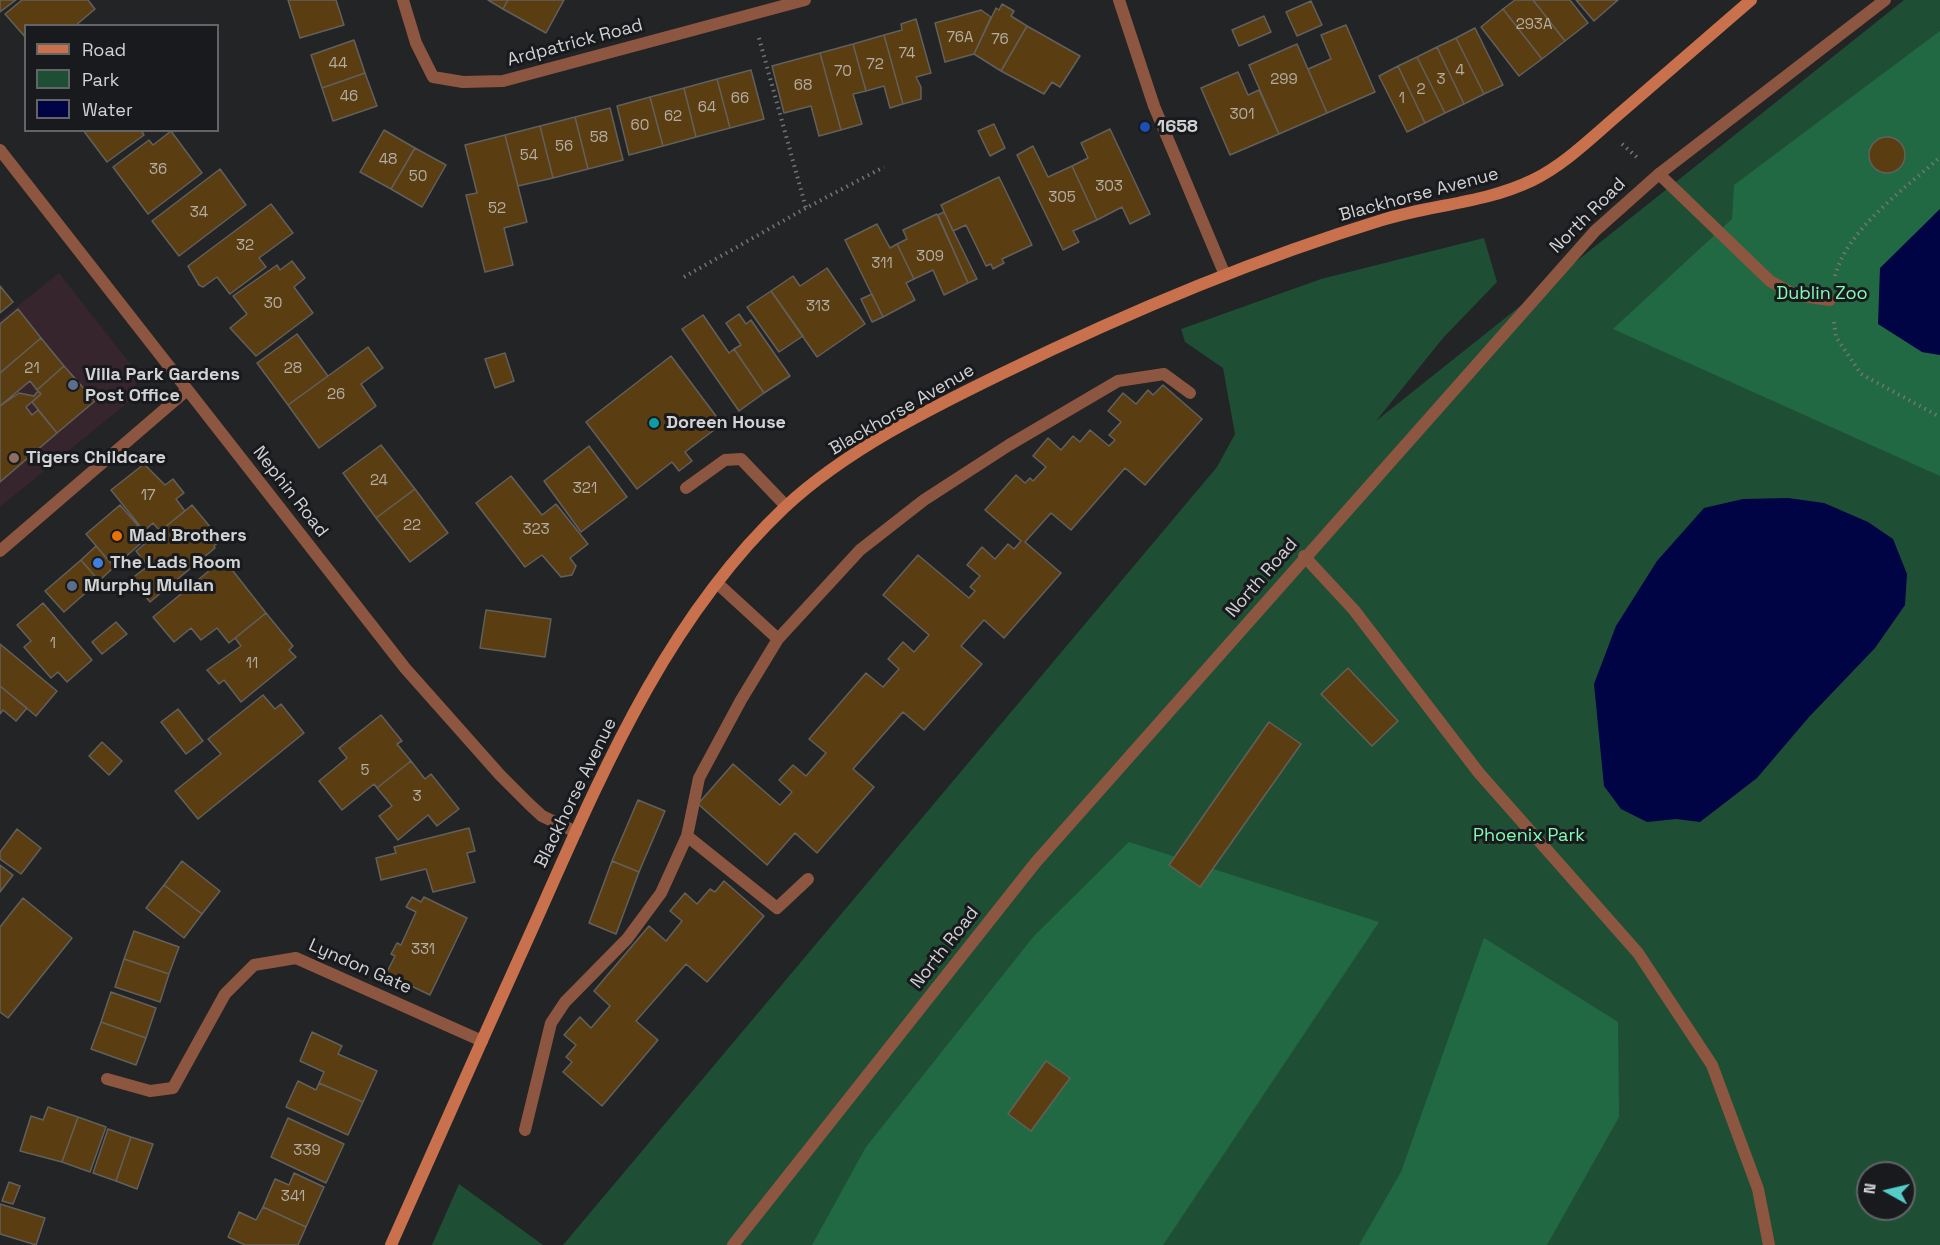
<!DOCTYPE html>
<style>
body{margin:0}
#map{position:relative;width:1940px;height:1245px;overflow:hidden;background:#222426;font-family:"Space Grotesk",sans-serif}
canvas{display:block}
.legend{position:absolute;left:24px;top:24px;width:195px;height:108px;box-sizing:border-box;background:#191a1d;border:2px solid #626466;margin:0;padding:8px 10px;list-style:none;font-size:18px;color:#d0d2d3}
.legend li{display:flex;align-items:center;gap:12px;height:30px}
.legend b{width:30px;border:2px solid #626466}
.north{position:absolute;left:1856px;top:1161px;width:60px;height:60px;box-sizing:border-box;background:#191a1d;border:2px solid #626466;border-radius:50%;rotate:278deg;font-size:16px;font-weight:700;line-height:24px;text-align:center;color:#d0d2d3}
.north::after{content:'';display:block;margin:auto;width:21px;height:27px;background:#54cdc8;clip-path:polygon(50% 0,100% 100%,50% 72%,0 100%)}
</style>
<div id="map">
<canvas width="1940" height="1245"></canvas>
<ul class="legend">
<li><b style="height:8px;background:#c8714c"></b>Road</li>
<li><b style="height:16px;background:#1e4f34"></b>Park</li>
<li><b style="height:16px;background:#000344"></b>Water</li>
</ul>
<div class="north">N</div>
</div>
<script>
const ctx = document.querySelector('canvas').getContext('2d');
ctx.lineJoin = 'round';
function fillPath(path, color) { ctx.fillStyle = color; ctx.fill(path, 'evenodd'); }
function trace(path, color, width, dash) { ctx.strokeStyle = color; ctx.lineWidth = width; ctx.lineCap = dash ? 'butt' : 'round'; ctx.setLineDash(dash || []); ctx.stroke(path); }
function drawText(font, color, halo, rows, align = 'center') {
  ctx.font = font + ' "Space Grotesk",sans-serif'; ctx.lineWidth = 6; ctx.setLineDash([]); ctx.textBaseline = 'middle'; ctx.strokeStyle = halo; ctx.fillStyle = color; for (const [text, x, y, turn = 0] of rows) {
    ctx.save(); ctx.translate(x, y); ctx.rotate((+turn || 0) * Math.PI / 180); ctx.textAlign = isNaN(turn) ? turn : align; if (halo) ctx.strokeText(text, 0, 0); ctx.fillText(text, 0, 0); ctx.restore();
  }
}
const commercial = new Path2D(`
 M59,273L135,370L136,390L132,399L0,507V320Z`);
const green = new Path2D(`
 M1904,0H1940V1245H563L1217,467L1235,434L1223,368L1185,342L1181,329L1321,279L1484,238L1497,282L1443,338L1376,421ZM1868,1173H1904V1209H1868Z
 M459,1184L543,1245H432Z`);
const forest = new Path2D(`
 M1940,31V209L1934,214L1922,352L1940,355V476L1613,329L1732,219L1734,185Z
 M1129,842L1379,922L1163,1245H812L866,1147L1034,936Z
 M1484,938L1618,1022L1619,1117L1547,1245H1359L1401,1172Z`);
const water = new Path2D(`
 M1940,209V355L1922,352L1878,324L1880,268Z
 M1788,498L1824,503L1868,522L1893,539L1907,574L1905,605L1875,648L1809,717L1757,778L1700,822L1676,819L1647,822L1621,809L1604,786L1594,684L1616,626L1657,561L1704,508L1743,499Z`);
const building = new Path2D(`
 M0,0H16L0,12Z
 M22,0H88L95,9L75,26H26V38L5,14Z
 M288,0H336L344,25L300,38Z
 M488,0H508L503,9Z
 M508,0H564L546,33L503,9Z
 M1515,0H1533L1565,41L1542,59L1503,9Z
 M1533,0H1570L1588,23L1565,41Z
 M1576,0H1618L1594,21Z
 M1311,1L1322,25L1297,36L1286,12Z
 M1002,4L1014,11L1011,16L1027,26L1001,71L974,54L996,8L999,10Z
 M1503,9L1542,59L1519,76L1481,27Z
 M981,10L991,17L974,54L945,62L935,23Z
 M1264,16L1271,32L1239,46L1232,30Z
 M916,19L931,73L916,77L921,87V99L903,104L884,35L902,30L901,24Z
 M1346,25L1375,92L1327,113L1308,69L1331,59L1321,35Z
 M1027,26L1080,56L1060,87L1052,82L1044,94L1001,71Z
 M1475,28L1503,85L1484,94L1456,38Z
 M884,35L903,104L890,108L884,86L866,91L853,44Z
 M1456,38L1484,94L1464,104L1437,47Z
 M354,40L365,73L322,88L311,55Z
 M853,44L866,91L853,94L862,124L841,130L820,53Z
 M1297,44L1327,113L1279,134L1249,65Z
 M1437,47L1464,104L1445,113L1417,57Z
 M820,53L841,130L819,136L811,106L784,113L772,66Z
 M1417,57L1445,113L1425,123L1398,66Z
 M1398,66L1425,123L1407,132L1379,76Z
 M751,70L764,119L730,128L717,79Z
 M1238,72L1248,95L1259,90L1279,134L1230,155L1201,88Z
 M365,73L377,106L333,121L322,88Z
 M717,79L730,128L696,137L684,88Z
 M684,88L696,137L663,146L650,97Z
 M650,97L663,146L629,155L617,106Z
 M610,108L623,160L588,169L575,117Z
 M575,117L588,169L553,178L540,126Z
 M994,124L1005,148L990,156L978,131Z
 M540,126L553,178L518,186L505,135Z
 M1110,129L1150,214L1130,224L1122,207L1097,220L1072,166L1088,158L1081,143Z
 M83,130H141L144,135L107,162Z
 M384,130L415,148L391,189L360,172Z
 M171,131L202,173L148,214L113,167L149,140L153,145Z
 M505,135L527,222L504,228L513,265L485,272L466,195L477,193L465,145Z
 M1869 155a18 18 0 1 1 36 0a18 18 0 1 1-36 0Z
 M1033,146L1048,177L1072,166L1097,220L1073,231L1079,242L1063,250L1017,155Z
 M415,148L446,165L422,207L391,189Z
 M220,169L246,205L179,256L152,221Z
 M999,177L1032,245L1002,259L1004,263L993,269L991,264L986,266L966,225L953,231L941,205Z
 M271,204L293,233L259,258L266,267L230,294L217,277L203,287L199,285L188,266Z
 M944,212L977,279L968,283L938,215Z
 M937,214L968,283L944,295L933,270L914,279L897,244L907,239L903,230Z
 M877,224L890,248L897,244L914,279L906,283L915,300L883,317L845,240Z
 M292,261L305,278L294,287L313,313L256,356L230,328L247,314L233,296L277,265L280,270Z
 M827,268L865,324L817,357L771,291L793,276L800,286Z
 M0,286L13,302L0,313Z
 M771,291L803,336L779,352L747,307Z
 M872,294L883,317L872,322L861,299Z
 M18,309L41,338L0,373V324Z
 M739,314L746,324L751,320L790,376L764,393L734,349L741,345L726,323Z
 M703,315L729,353L734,349L764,393L739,411L682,329Z
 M297,334L328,376L288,405L257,363Z
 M41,338L64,366L37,390L30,381L0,406V373Z
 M368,347L383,368L361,384L376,406L319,448L288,405Z
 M505,353L514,381L495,388L485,359Z
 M671,356L722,424L685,452L692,461L679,471L672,462L637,489L586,422Z
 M64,366L95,401L57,433L32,402L41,394L37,390Z
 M1163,385L1202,419L1145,485L1125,468L1071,530L1051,513L1025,542L1061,573L1004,638L984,620L961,646L982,664L924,730L903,712L853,769L874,787L817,853L795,833L767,865L698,804L733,764L780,805L792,792L779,780L793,765L806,776L826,753L809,739L866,673L883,687L899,669L888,659L903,642L914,652L929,635L883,595L918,555L969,598L975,591L970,587L980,576L967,565L982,547L995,559L1008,544L1014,549L1021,541L985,510L1016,475L1025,483L1030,478L1033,481L1046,467L1033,456L1048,438L1061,450L1073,436L1080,442L1090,430L1109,446L1115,440L1109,435L1121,422L1108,411L1123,393L1136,404L1148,390L1153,395Z
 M38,391L41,394L26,407L32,415L38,410L57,433L0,482V406L19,393L34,396Z
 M381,445L415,489L376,518L343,473Z
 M589,446L627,497L581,532L544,481Z
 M144,464L165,485L173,479L184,493L176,499L185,511L160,531L153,523L144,531L111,490Z
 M511,476L542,515L556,504L588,544L570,558L576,566L572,575L561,577L542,555L525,567L476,503Z
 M415,489L448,533L410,562L376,518Z
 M120,505L148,537L114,567L86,534Z
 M192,505L221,540L214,546L215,548L150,602L131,579L148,566L136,551Z
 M96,546L114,567L99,581L81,560Z
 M222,557L266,613L229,643L217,628L201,640L191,628L174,642L153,617L210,570L208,568Z
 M81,560L99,581L64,612L45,591Z
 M43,603L92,660L67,682L58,672L51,678L24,647L31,641L17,625Z
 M486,610L551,619L545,657L480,648Z
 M266,613L293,646L289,650L296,657L241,702L224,680L219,684L207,670L241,646L235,638Z
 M116,622L127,634L102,654L92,642Z
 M0,644L57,691L36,716L0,686Z
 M1348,668L1398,721L1372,746L1321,694Z
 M0,686L27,708L16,721L3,710L0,714Z
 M263,695L275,709L281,704L304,733L198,819L175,791L221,754L208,739Z
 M178,709L203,741L186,754L161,722Z
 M381,715L402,741L397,744L411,761L377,788L374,784L342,810L319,781L347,758L339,748Z
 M1269,722L1301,744L1200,887L1169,865Z
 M102,742L122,761L109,775L89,756Z
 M411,761L425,779L431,774L459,809L437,826L428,815L398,840L379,816L392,806L377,788Z
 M638,800L665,811L639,872L612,861Z
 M469,828L475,851L467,853L475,882L433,892L426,869L381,880L376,858L396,853L394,847Z
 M17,829L41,848L21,874L0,859V852Z
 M182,861L220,891L202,914L164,885Z
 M612,861L639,872L616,934L589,923Z
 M0,865L13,875L0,892Z
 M724,881L764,916L707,982L686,964L636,1021L658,1040L602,1106L563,1072L572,1062L566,1057L576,1045L564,1035L580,1017L591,1028L610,1006L594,991L649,926L666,941L682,921L670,911L685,893L697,904L710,889L715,892Z
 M164,885L202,914L184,938L146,908Z
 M412,897L421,902L424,897L467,918L430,995L386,974L395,956L391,954L397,943L401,945L416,912L406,907Z
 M23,898L72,938L8,1018L0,1012V927Z
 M134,931L179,947L169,974L124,959Z
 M124,959L169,974L160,1002L115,987Z
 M111,992L156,1008L146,1038L101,1022Z
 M101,1022L146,1038L136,1065L91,1049Z
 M312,1032L342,1046L338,1054L377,1071L363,1102L319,1083L324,1072L300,1061Z
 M1046,1061L1070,1078L1031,1131L1008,1114Z
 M298,1081L316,1090L319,1083L363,1102L348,1135L286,1107Z
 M48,1107L78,1117L62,1162L20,1151L31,1116L43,1120Z
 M78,1117L106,1127L90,1172L62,1162Z
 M288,1118L344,1144L326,1183L271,1157Z
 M108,1129L131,1137L116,1181L93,1173Z
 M131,1137L153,1144L137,1189L116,1181Z
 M294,1173L324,1187L306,1227L263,1207L275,1179L289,1185Z
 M9,1182L20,1186L13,1204L2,1201Z
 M0,1204L45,1218L36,1245L0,1234Z
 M263,1207L306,1227L298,1245H245L228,1237L239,1212L256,1220Z`);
const path = new Path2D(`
 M759,38L806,208
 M1622,144L1639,159
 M1835,276C1847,229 1905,189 1940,157
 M684,277L806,208L884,167
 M1834,322L1836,337L1861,374L1940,417`);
const service = new Path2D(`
 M1659,174L1770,281L1795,295L1830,300
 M686,488L725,460L741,459L786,506
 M1304,556L1354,610L1479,773L1638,953L1712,1065L1758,1189L1769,1245
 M717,583L778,639
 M808,879L777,908L687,836L699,778L741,700L778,639L860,550L924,500L1009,445L1118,381L1164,374L1190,393
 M525,1130L551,1023L565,1002L627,939L661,893L687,836`);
const minor = new Path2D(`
 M403,0L416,43L433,77L463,82L503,81L805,0
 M1119,0L1154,106L1225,275
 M0,551L187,390
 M107,1079L150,1091L173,1088L225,994L254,965L296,958L482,1041
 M733,1245L1036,862L1595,231L1659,174L1885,0`);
const tertiary = new Path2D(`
 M0,150L405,668L500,775L529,804L542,816L576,832`);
const secondary = new Path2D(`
 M391,1245C440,1135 489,1024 539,914C603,770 668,617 785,507C845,451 929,409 1001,374C1124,314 1251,260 1382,220C1433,204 1483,204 1533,180C1565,164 1590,139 1618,115C1662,77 1707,38 1751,0`);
const markers = [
 [1145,127,6,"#1a4fb4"],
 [73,385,6,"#5c6f8a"],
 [654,423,6,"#0f9aa8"],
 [14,458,6,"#8d6e63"],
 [117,536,6,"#e8710a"],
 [98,563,6,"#3f7fe0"],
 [72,586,6,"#5c6f8a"]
];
const numberNames = [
 ["293A",1534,25],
 ["76A",960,38],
 ["76",1000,40],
 ["74",907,54],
 ["44",338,64],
 ["72",875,65],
 ["4",1460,71],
 ["70",843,72],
 ["299",1284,80],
 ["3",1441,80],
 ["68",803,86],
 ["2",1421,90],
 ["46",349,97],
 ["66",740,99],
 ["1",1402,99],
 ["64",707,108],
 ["301",1242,115],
 ["62",673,117],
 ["60",640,126],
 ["58",599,138],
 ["56",564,147],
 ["54",529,156],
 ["48",388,160],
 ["36",158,170],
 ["50",418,177],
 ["303",1109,187],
 ["305",1062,198],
 ["52",497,209],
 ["34",199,213],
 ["32",245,246],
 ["309",930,257],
 ["311",882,264],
 ["30",273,304],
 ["313",818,307],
 ["21",32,369],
 ["28",293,369],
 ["26",336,395],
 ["24",379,481],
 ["321",585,489],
 ["17",148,496],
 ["22",412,526],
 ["323",536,530],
 ["1",53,644],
 ["11",252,664],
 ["5",365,771],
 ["3",417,797],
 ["331",423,950],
 ["339",307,1151],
 ["341",293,1197]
];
const streetNames = [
 ["Ardpatrick Road",575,43,-15],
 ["Blackhorse Avenue",1419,195,-15],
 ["North Road",1588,216,-45],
 ["Blackhorse Avenue",902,410,-30],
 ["Nephin Road",290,492,52],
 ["North Road",1262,578,-49],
 ["Blackhorse Avenue",576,793,-64],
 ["North Road",945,948,-52],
 ["Lyndon Gate",360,967,24]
];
const poiNames = [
 ["1658",1157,127],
 ["Villa Park Gardens",85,375],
 ["Post Office",85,396],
 ["Doreen House",666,423],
 ["Tigers Childcare",26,458],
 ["Mad Brothers",129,536],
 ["The Lads Room",110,563],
 ["Murphy Mullan",84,586]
];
const parkNames = [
 ["Dublin Zoo",1822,294],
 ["Phoenix Park",1529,836]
];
fillPath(commercial, '#37252d');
fillPath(green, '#1e4f34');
fillPath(forest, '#216943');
fillPath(water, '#000344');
fillPath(building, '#5b3d12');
trace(building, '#62605d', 1.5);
trace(path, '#737576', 4, [1.5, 4.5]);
trace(service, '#8d5640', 12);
trace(minor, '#8d5640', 12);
trace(tertiary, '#8d5640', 12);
trace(secondary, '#c8714c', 12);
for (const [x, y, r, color] of markers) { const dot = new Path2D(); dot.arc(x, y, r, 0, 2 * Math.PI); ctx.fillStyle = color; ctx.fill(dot); trace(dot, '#191a1d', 2); }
drawText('15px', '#b3ada3', null, numberNames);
drawText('18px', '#d0d2d3', '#191a1d', streetNames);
drawText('bold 18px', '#d0d2d3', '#191a1d', poiNames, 'left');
drawText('18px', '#83fcb6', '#191a1d', parkNames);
</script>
